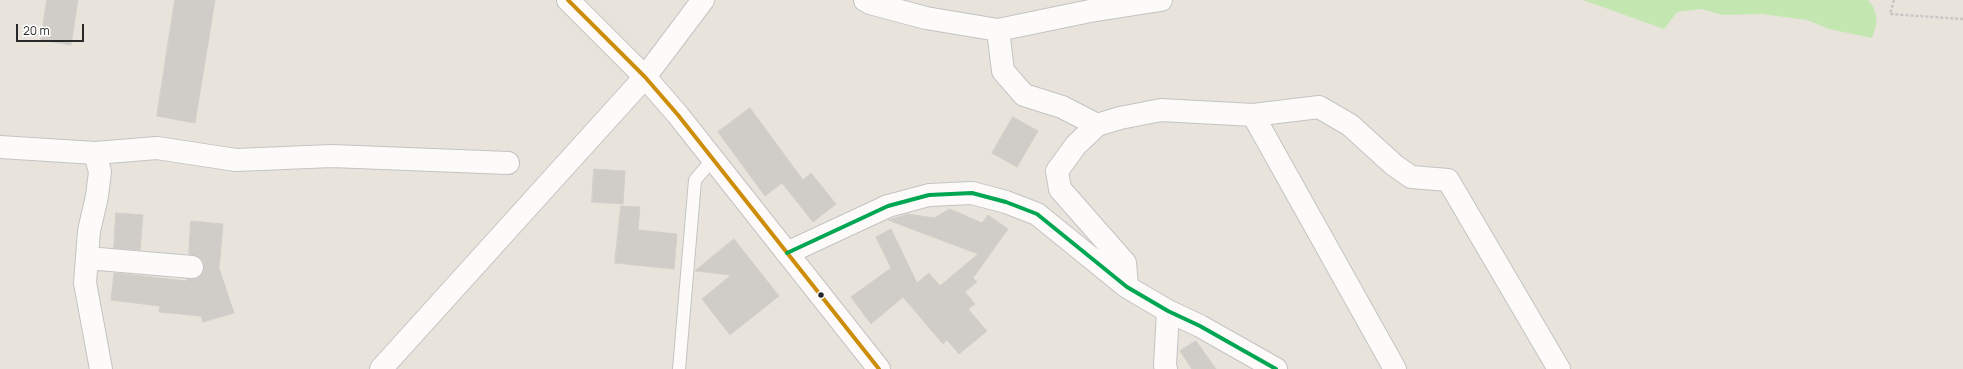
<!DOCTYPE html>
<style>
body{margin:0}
#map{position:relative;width:1963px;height:369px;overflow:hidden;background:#e8e4dc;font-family:Manrope,sans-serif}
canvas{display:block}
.scale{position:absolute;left:16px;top:24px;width:68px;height:18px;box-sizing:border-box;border:2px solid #282828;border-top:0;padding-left:5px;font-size:12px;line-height:14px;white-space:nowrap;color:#282828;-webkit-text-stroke:3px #fff;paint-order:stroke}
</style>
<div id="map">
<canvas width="1963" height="369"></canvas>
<div class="scale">20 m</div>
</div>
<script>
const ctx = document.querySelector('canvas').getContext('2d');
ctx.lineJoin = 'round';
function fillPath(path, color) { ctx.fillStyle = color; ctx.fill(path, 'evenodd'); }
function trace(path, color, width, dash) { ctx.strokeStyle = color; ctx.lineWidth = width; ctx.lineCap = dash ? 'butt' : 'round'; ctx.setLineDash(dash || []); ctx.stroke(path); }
const green = new Path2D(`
 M1583,0H1868C1879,12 1878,24 1872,38L1829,29L1807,20L1762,14L1723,15L1701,9L1677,12L1664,29Z`);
const building = new Path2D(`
 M47,0H78L71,45L41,40Z
 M175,0H215L195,123L157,116Z
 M750,108L803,180L811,173L836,204L813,222L782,183L765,196L718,132Z
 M1013,117L1038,131L1017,167L992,153Z
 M594,169L625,171L623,204L592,202Z
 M621,206L640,207L638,230L677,234L674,269L615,263Z
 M950,209L982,223L988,215L1008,229L973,278L977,282L965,292L975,304L968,309L987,331L959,354L947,340L943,344L903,297L871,324L851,297L891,268L876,237L891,229L917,283L929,273L940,286L978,254L888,220L908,214L934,218Z
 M116,213L143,215L140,250L114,248Z
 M191,221L223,224L219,268L234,313L203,322L201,316L159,312L160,306L111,300L114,273L187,281V279L197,278L202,274L204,268L203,261L199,257L189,254Z
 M734,239L779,296L730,335L702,299L731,275L695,271Z
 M1196,341L1216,369H1192L1180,351Z`);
const path = new Path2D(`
 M1894,0L1890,14L1963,19`);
const service = new Path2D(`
 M679,369L695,180L713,159`);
const minor = new Path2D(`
 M865,0L870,3L926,18L998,30
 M1253,115L1395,369
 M1097,125L1062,107L1024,95L1003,71L998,30L1090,11L1161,0
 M0,147L95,153L100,172L97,196L89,231L85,283L101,369
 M95,153L157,148L236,160L332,156L508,163
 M787,253L888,206L929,195L972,193L1006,202L1037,214L1127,287L1168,311L1200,326L1276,369
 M87,258L192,267
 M1127,287L1125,263L1060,189L1057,171L1076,145L1097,125L1120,118L1161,110L1253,115L1319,107L1350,125L1394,165L1411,177L1448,180L1559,369
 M1166,369L1165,365L1168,311`);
const tertiary = new Path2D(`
 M381,369L645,77L703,0`);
const secondary = new Path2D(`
 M568,0L645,77L678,115L879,369`);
const bus1 = new Path2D(`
 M568,0L645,77L678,115L879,369`);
const bus2 = new Path2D(`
 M787,253L888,206L929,195L972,193L1006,202L1037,214L1127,287L1168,311L1200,326L1276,369`);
const markers = [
 [821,295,3.5,"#282828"]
];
fillPath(green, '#c4e7b1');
fillPath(building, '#d0cdc8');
trace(building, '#d2cfc9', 1);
trace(service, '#c4c3c3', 14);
trace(minor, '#c4c3c3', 24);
trace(tertiary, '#c4c3c3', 24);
trace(secondary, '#c4c3c3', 24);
trace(path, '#c8c7c6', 2.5, [3, 2]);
trace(service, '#fcfbfa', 12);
trace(minor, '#fcfbfa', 22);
trace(tertiary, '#fcfbfa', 22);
trace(secondary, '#fcfbfa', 22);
trace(bus1, '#ce8d08', 4);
trace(bus2, '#00a651', 4);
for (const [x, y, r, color] of markers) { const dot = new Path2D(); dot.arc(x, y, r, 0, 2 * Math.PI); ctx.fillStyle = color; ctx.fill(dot); trace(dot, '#fff', 1.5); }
</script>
